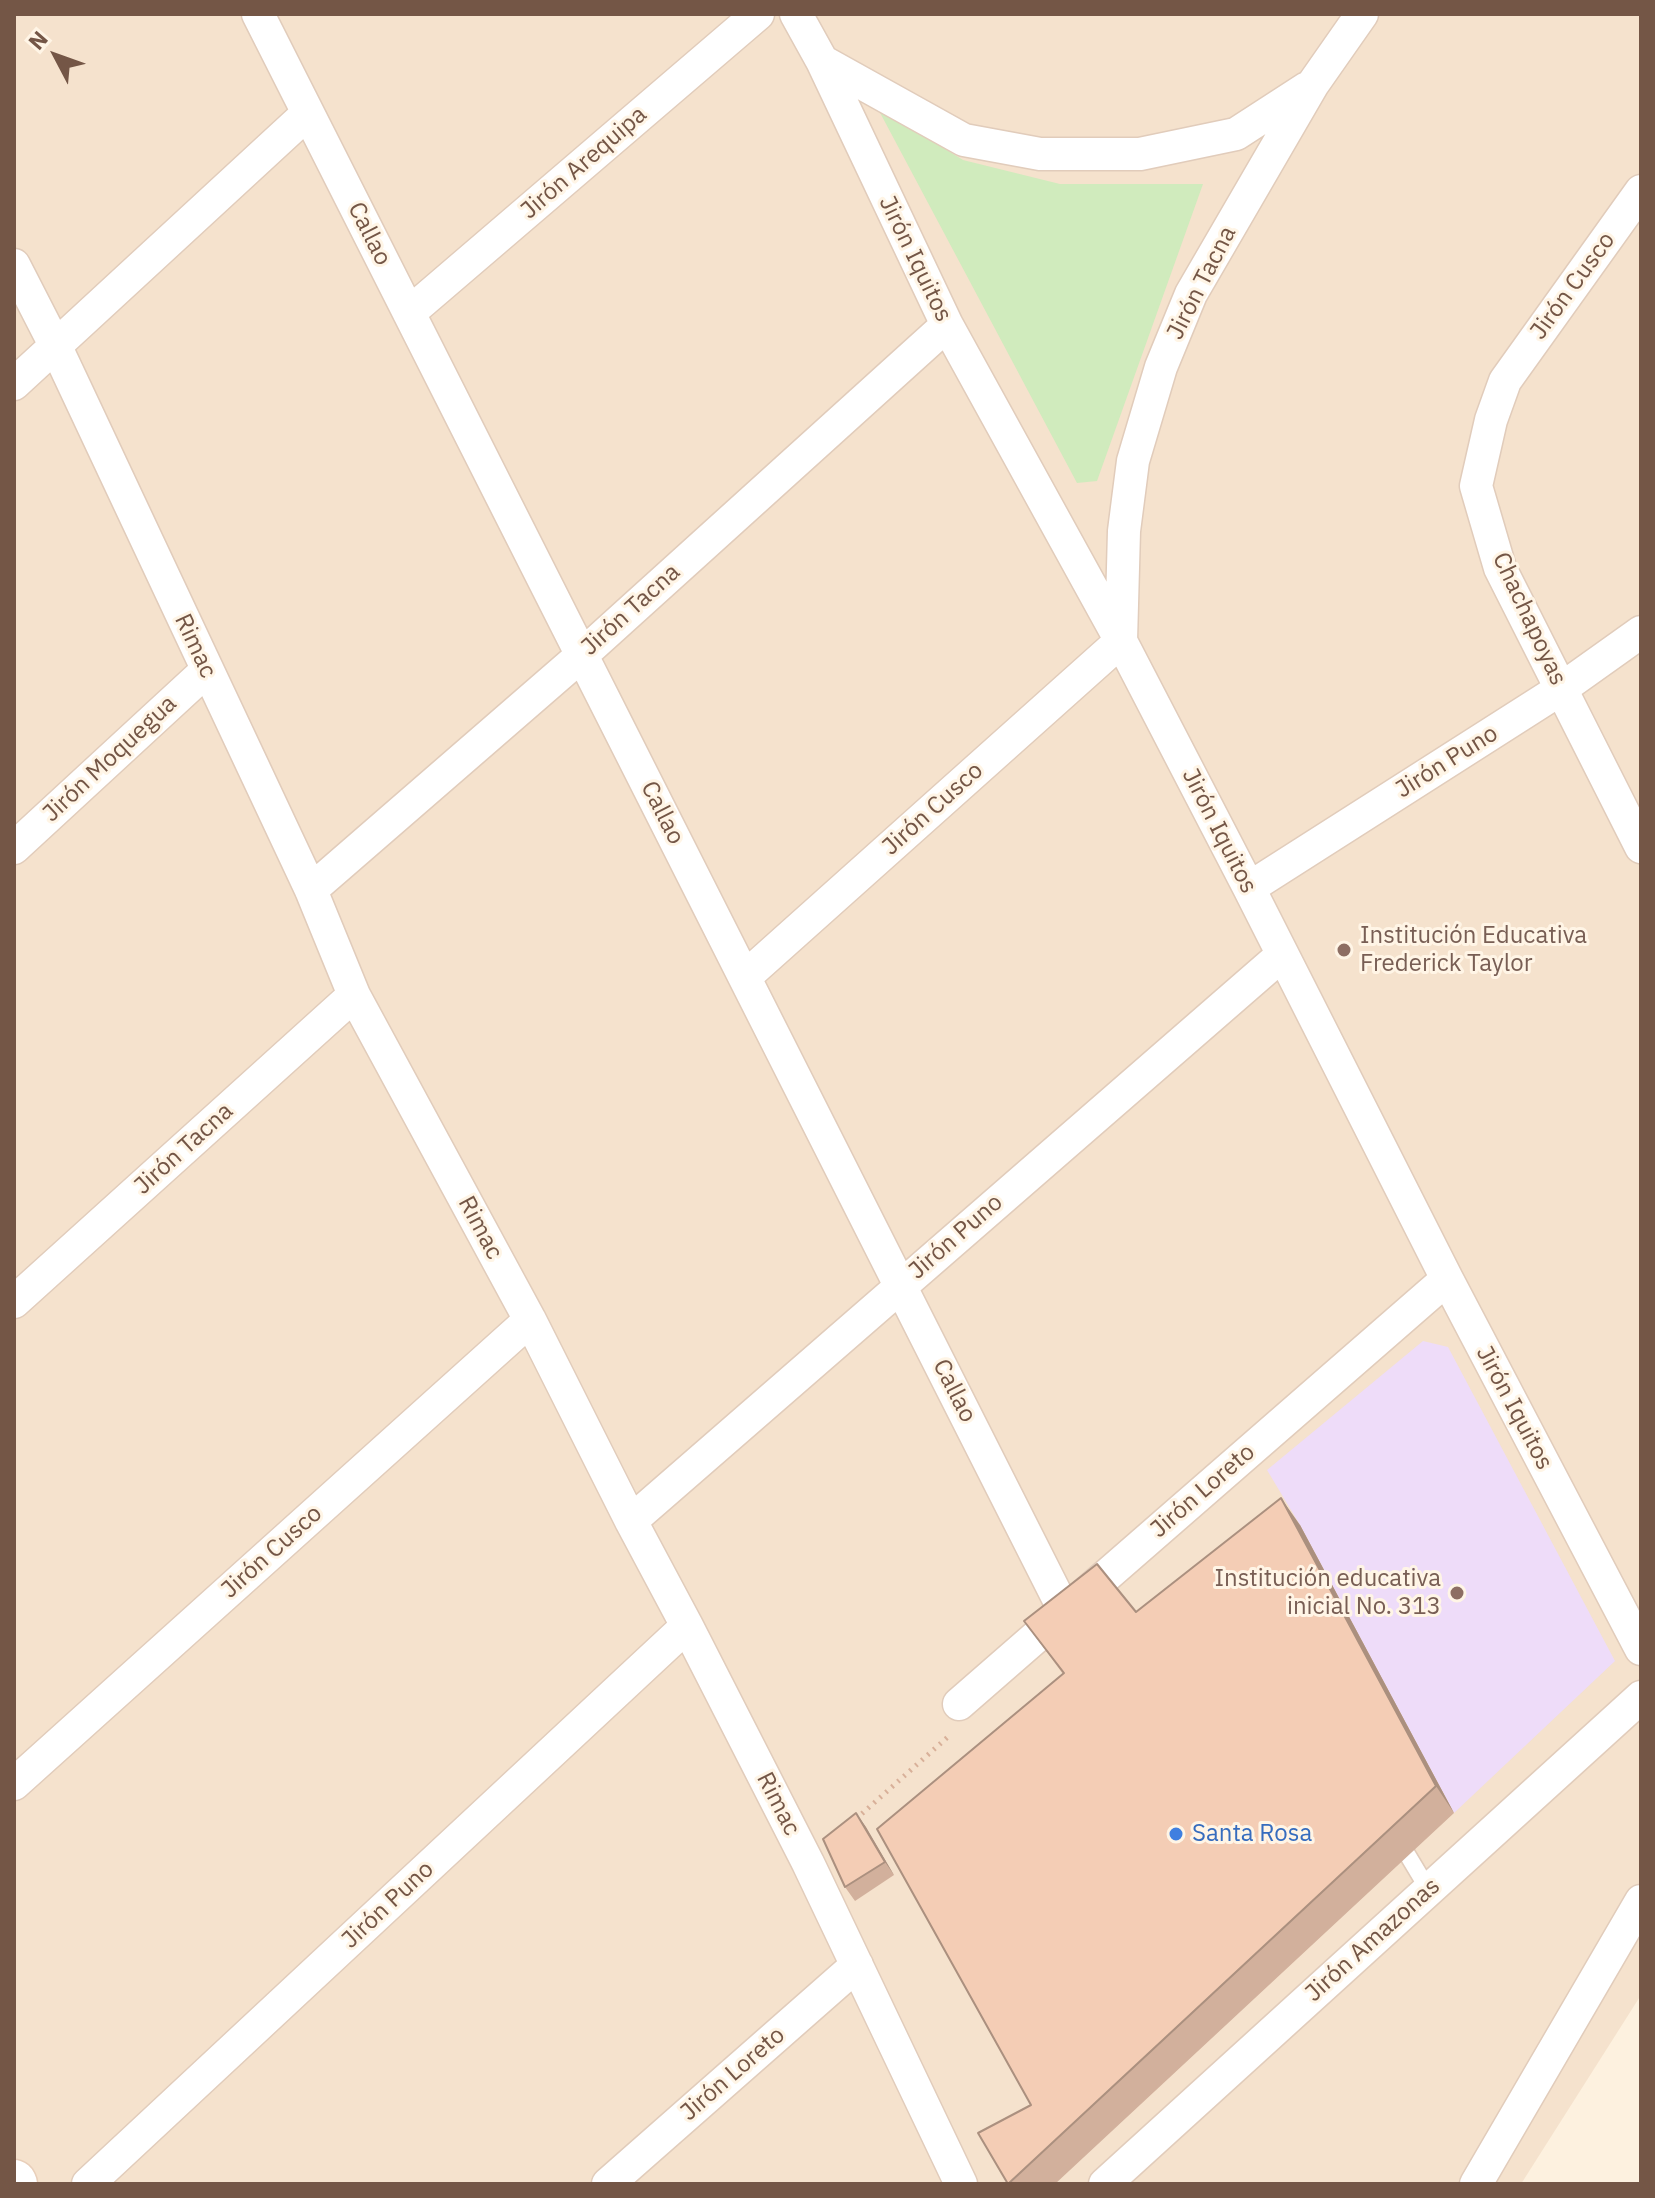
<!DOCTYPE html>
<meta charset="utf-8">
<style>
body{margin:0}
#map{position:relative;width:1655px;height:2198px;overflow:hidden;background:#fdf1df;font-family:"IBM Plex Sans",sans-serif}
canvas{display:block}
.frame{position:absolute;inset:0;border:16px solid #745646;pointer-events:none}
.north{position:absolute;left:16px;top:16px;width:80px;height:80px;-webkit-text-stroke:6px #fff5e6;paint-order:stroke;rotate:311deg;font-size:22px;font-weight:700;line-height:32px;text-align:center;color:#745646}
.north::after{content:'';display:block;margin:auto;width:28px;height:36px;background:#745646;clip-path:polygon(50% 0,100% 100%,50% 72%,0 100%)}
</style>
<div id="map">
<canvas width="1655" height="2198"></canvas>
<div class="frame"></div>
<div class="north">N</div>
</div>
<script>
const ctx = document.querySelector('canvas').getContext('2d');
ctx.lineJoin = 'round';
function fillPath(path, color) { ctx.fillStyle = color; ctx.fill(path, 'evenodd'); }
function trace(path, color, width, dash) { ctx.strokeStyle = color; ctx.lineWidth = width; ctx.lineCap = dash ? 'butt' : 'round'; ctx.setLineDash(dash || []); ctx.stroke(path); }
function drawText(font, color, halo, rows, align = 'center') {
  ctx.font = font + ' "IBM Plex Sans",sans-serif'; ctx.lineWidth = 6; ctx.setLineDash([]); ctx.textBaseline = 'middle'; ctx.strokeStyle = halo; ctx.fillStyle = color; for (const [text, x, y, turn = 0] of rows) {
    ctx.save(); ctx.translate(x, y); ctx.rotate((+turn || 0) * Math.PI / 180); ctx.textAlign = isNaN(turn) ? turn : align; if (halo) ctx.strokeText(text, 0, 0); ctx.fillText(text, 0, 0); ctx.restore();
  }
}
const residential = new Path2D(`
 M14,14H1641V1995L1521,2184H14Z`);
const education = new Path2D(`
 M1423,1341L1448,1347L1615,1661L1454,1813L1300,1525L1267,1470Z`);
const green = new Path2D(`
 M877,107L963,160L1060,184H1203L1097,481L1077,483Z`);
const path = new Path2D(`
 M856,1819L950,1735`);
const service = new Path2D(`
 M1398,1839L1428,1889`);
const minor = new Path2D(`
 M258,14L1065,1612
 M796,14L822,61L947,325L1121,641L1249,888L1447,1279L1641,1649
 M822,61L964,140L1040,154H1140L1236,134L1307,88
 M1641,191L1505,381L1491,420L1476,486L1500,568L1641,847
 M14,265L56,347L311,890L354,995L530,1320L631,1521L687,1626L808,1863L961,2184
 M409,313L758,14
 M14,384L308,113
 M14,848L206,671
 M1249,888L1561,689L1641,632
 M311,890L582,655L947,325
 M745,977L1121,641L1124,531L1133,461L1161,367L1191,294L1313,84L1362,14
 M14,1302L354,995
 M631,1521L1282,955
 M959,1704L1447,1279
 M14,1784L530,1320
 M88,2184L687,1626
 M608,2184L857,1965
 M1105,2184L1641,1697
 M1476,2184L1641,1901`);
const secondary = new Path2D(`
 M14,2182L15,2184`);
const wall = new Path2D(`
 M1300,1525L1454,1813L1055,2184H1008L1031,2105L1063,1674L1024,1621L1136,1612Z
 M856,1813L894,1875L855,1901L845,1887Z`);
const shadedWall = new Path2D(`
 M1281,1498L1300,1525L1454,1813L1436,1786Z
 M856,1813L866,1827L894,1875L885,1862Z`);
const building = new Path2D(`
 M1281,1498L1436,1786L1008,2184L978,2133L1031,2105L877,1829L1064,1673L1024,1621L1097,1564L1136,1612Z
 M856,1813L885,1862L845,1887L823,1839Z`);
const markers = [
 [1344,950,8,"#8d6e63"],
 [1457,1593,8,"#8d6e63"],
 [1176,1834,8,"#3f7fe0"]
];
const streetNames = [
 ["Jirón Arequipa",584,163,-41],
 ["Callao",369,234,63],
 ["Jirón Iquitos",915,259,64],
 ["Jirón Tacna",1202,283,-63],
 ["Jirón Cusco",1573,286,-54],
 ["Jirón Tacna",631,610,-42],
 ["Chachapoyas",1529,619,65],
 ["Rimac",195,646,65],
 ["Jirón Moquegua",110,759,-43],
 ["Jirón Puno",1447,762,-32],
 ["Jirón Cusco",933,809,-42],
 ["Callao",662,813,63],
 ["Jirón Iquitos",1219,831,63],
 ["Jirón Tacna",184,1149,-42],
 ["Rimac",480,1228,62],
 ["Jirón Puno",956,1237,-41],
 ["Callao",954,1391,63],
 ["Jirón Iquitos",1514,1408,62],
 ["Jirón Loreto",1203,1491,-41],
 ["Jirón Cusco",272,1552,-42],
 ["Rimac",778,1804,63],
 ["Jirón Puno",388,1905,-43],
 ["Jirón Amazonas",1373,1940,-42],
 ["Jirón Loreto",733,2074,-41]
];
const educationNames = [
 ["Institución Educativa",1360,936],
 ["Frederick Taylor",1360,964],
 ["Institución educativa",1441,1579,"right"],
 ["inicial No. 313",1441,1607,"right"]
];
const shopNames = [
 ["Santa Rosa",1192,1834]
];
fillPath(residential, '#f5e2cd');
fillPath(education, '#eedcf9');
fillPath(green, '#d0ebbd');
trace(service, '#e1ccbb', 19);
trace(minor, '#e1ccbb', 35);
trace(secondary, '#e9cfba', 47);
trace(path, '#d8b099', 5, [2, 6]);
trace(service, '#fff', 16);
trace(minor, '#fff', 32);
trace(secondary, '#fff', 44);
fillPath(wall, '#d2b09c');
fillPath(shadedWall, '#ab907f');
fillPath(building, '#f4cdb5');
trace(building, '#ab907f', 2);
for (const [x, y, r, color] of markers) { const dot = new Path2D(); dot.arc(x, y, r, 0, 2 * Math.PI); ctx.fillStyle = color; ctx.fill(dot); trace(dot, '#fff5e6', 3); }
drawText('24px', '#745646', '#fff5e6', streetNames);
drawText('24px', '#785e54', '#fff5e6', educationNames, 'left');
drawText('24px', '#366cbe', '#fff5e6', shopNames, 'left');
</script>
